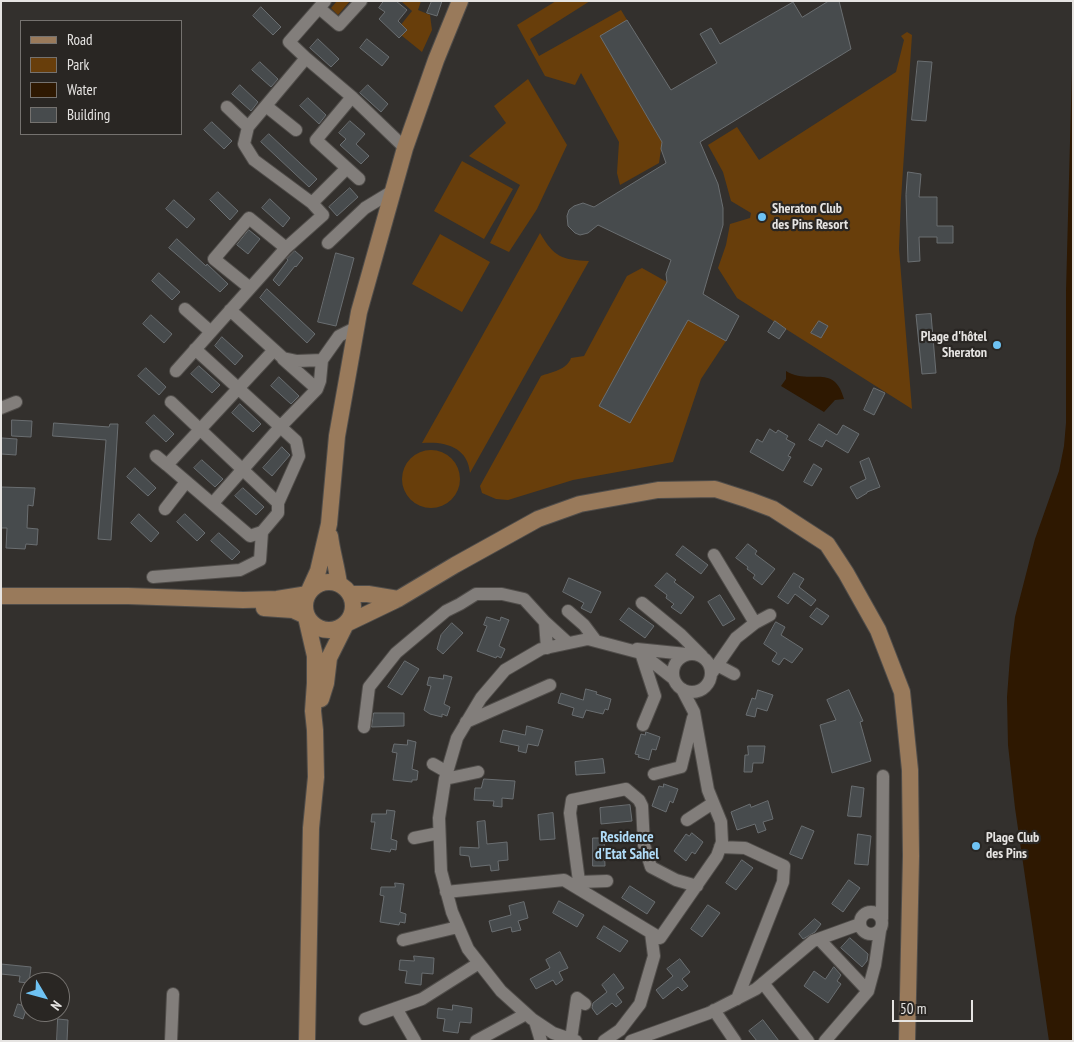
<!DOCTYPE html>
<meta charset="utf-8">
<style>
body{margin:0}
#map{position:relative;width:1074px;height:1042px;overflow:hidden;background:#33302d;font-family:"PT Sans Narrow",sans-serif}
canvas{display:block}
.frame{position:absolute;inset:0;border:2px solid #e6e4e2;pointer-events:none}
.legend{position:absolute;left:20px;top:20px;width:162px;height:115px;box-sizing:border-box;background:#292623;border:1px solid #75726f;margin:0;padding:6px 9px;list-style:none;font-size:15px;color:#e6e4e2}
.legend li{display:flex;align-items:center;gap:10px;height:25px}
.legend b{width:25px;border:1px solid #75726f}
.north{position:absolute;left:20px;top:972px;width:50px;height:50px;box-sizing:border-box;background:#292623;border:1px solid #75726f;border-radius:50%;rotate:127deg;font-size:14px;font-weight:700;line-height:20px;text-align:center;color:#e6e4e2}
.north::after{content:'';display:block;margin:auto;width:18px;height:22px;background:#6ec2f3;clip-path:polygon(50% 0,100% 100%,50% 72%,0 100%)}
.scale{position:absolute;left:892px;top:1000px;width:81px;height:22px;box-sizing:border-box;border:2px solid #e6e4e2;border-top:0;padding-left:6px;font-size:15px;line-height:18px;white-space:nowrap;color:#e6e4e2;-webkit-text-stroke:4px #292623;paint-order:stroke}
</style>
<div id="map">
<canvas width="1074" height="1042"></canvas>
<div class="frame"></div>
<ul class="legend">
<li><b style="height:6px;background:#997a5b"></b>Road</li>
<li><b style="height:14px;background:#683e0b"></b>Park</li>
<li><b style="height:14px;background:#2e1801"></b>Water</li>
<li><b style="height:14px;background:#474b4d"></b>Building</li>
</ul>
<div class="north">N</div>
<div class="scale">50 m</div>
</div>
<script>
const ctx = document.querySelector('canvas').getContext('2d');
ctx.lineJoin = 'round';
function fillPath(path, color) { ctx.fillStyle = color; ctx.fill(path, 'evenodd'); }
function trace(path, color, width, dash) { ctx.strokeStyle = color; ctx.lineWidth = width; ctx.lineCap = dash ? 'butt' : 'round'; ctx.setLineDash(dash || []); ctx.stroke(path); }
function drawText(font, color, halo, rows, align = 'center') {
  ctx.font = font + ' "PT Sans Narrow",sans-serif'; ctx.lineWidth = 4.5; ctx.setLineDash([]); ctx.textBaseline = 'middle'; ctx.strokeStyle = halo; ctx.fillStyle = color; for (const [text, x, y, turn = 0] of rows) {
    ctx.save(); ctx.translate(x, y); ctx.rotate((+turn || 0) * Math.PI / 180); ctx.textAlign = isNaN(turn) ? turn : align; if (halo) ctx.strokeText(text, 0, 0); ctx.fillText(text, 0, 0); ctx.restore();
  }
}
const green = new Path2D(`
 M337,1H350L338,15L331,8Z
 M401,1H421L418,10L430,15L432,30L422,52L396,31L412,11Z
 M556,1H590L530,39L539,56L621,10L627,20L601,36L662,142L659,163L620,185L617,173L619,142L581,73L575,85L545,76L517,25Z
 M907,32L912,35L901,199L899,249L912,409L737,298L718,268L726,245L730,224L750,218L751,213L731,201L723,172L708,145L737,127L759,160L896,72L904,40L901,36Z
 M528,79L567,145L537,209L509,252L490,243L520,185L469,156L506,123L494,106Z
 M462,161L513,189L484,239L434,211Z
 M540,233C554,257 562,260 589,261L470,473C468,447 445,441 422,443Z
 M440,234L490,262L462,312L412,284Z
 M642,268L667,282L599,406L688,320L726,341L701,379L673,462L573,480L508,500L496,499L482,493L480,486L541,376C551,372 567,370 571,358L584,356L627,276Z
 M402 479a29 29 0 1 1 58 0a29 29 0 1 1-58 0Z`);
const water = new Path2D(`
 M1073,30V1041H1049L1015,808L1008,745L1007,697L1010,657L1015,617L1035,539L1059,471L1064,446L1066,423V291Z
 M786,371C809,386 834,362 844,399L835,400L824,412L781,386L786,379Z`);
const building = new Path2D(`
 M384,1H396L407,10L398,21L407,30L399,38L379,19L385,12L379,8Z
 M432,1H442L437,16L427,13Z
 M829,1H839L851,49L700,142L718,184L723,208V225L703,294L739,316L726,341L688,320L630,423L599,406L667,282L666,274L671,260L598,225L588,233L580,235L575,233L568,226L567,216L569,210L574,206L583,203L594,207L666,163L661,149L662,142L600,36L627,20L671,90L717,63L700,34L711,28L720,44L793,2L802,17Z
 M261,7L281,27L273,35L253,16Z
 M318,39L339,59L331,67L310,48Z
 M367,39L389,57L382,66L360,48Z
 M918,61L932,62L926,121L912,120Z
 M260,62L278,79L271,87L252,70Z
 M240,85L258,102L251,111L232,94Z
 M368,85L388,104L381,112L360,93Z
 M308,98L326,115L319,124L300,106Z
 M350,121L365,134L356,144L369,156L361,164L340,145L346,139L339,133Z
 M212,122L232,141L224,149L204,130Z
 M269,134L317,179L309,187L261,142Z
 M908,172L921,174L919,197H937V226H953V243H937V237H919L920,261L908,262L906,195Z
 M350,188L358,197L337,216L329,207Z
 M218,192L238,211L230,220L210,200Z
 M270,199L290,218L283,227L262,208Z
 M174,200L195,219L187,228L166,209Z
 M249,230L260,239L248,254L237,245Z
 M177,239L206,266L207,264L228,284L220,292L169,248Z
 M295,251L303,258L296,267L295,266L279,286L273,280L288,260L287,259Z
 M336,253L354,258L336,326L318,322Z
 M159,273L180,292L172,300L152,281Z
 M267,289L315,334L307,343L260,298Z
 M931,314L936,373L922,374L916,315Z
 M151,315L172,334L164,343L143,324Z
 M775,321L786,329L779,339L768,332Z
 M819,321L828,326L821,338L811,333Z
 M222,337L243,356L235,365L215,346Z
 M199,366L220,385L212,393L191,374Z
 M146,368L166,387L159,395L138,376Z
 M279,377L299,396L291,404L271,386Z
 M874,388L885,393L874,415L864,410Z
 M240,404L261,424L253,432L232,413Z
 M154,415L174,434L166,442L146,423Z
 M12,420L32,421L31,437L12,436Z
 M54,423L109,427L110,424H118L111,540L98,539L106,440L53,436Z
 M819,424L837,435L843,425L859,434L848,453L826,440L822,447L809,440Z
 M770,429L776,433L778,430L788,436L786,439L795,444L788,456L791,457L783,471L750,452L757,439L762,442Z
 M2,438L17,439L16,455L1,454Z
 M282,447L290,455L272,476L263,468Z
 M869,458L880,487L867,492V493L857,499L850,487L866,479L860,462Z
 M202,460L223,479L215,487L194,468Z
 M814,464L822,469L812,486L804,482Z
 M135,468L156,488L148,496L127,477Z
 M1,487L35,488L33,506L28,505L27,528L38,529L37,545L26,544L25,549L6,548L7,528H1Z
 M243,488L264,507L256,515L235,496Z
 M139,514L159,533L151,542L131,523Z
 M185,514L205,533L197,541L177,522Z
 M219,533L240,552L232,560L211,541Z
 M748,544L757,551L755,554L775,569L762,585L753,578L755,575L747,569L748,567L736,558Z
 M683,546L708,565L701,574L676,555Z
 M667,573L676,580L674,582L694,597L681,614L671,607L674,604L666,598L667,595L655,586Z
 M794,573L804,579L799,587L816,600L811,606L795,594L788,604L778,597Z
 M569,578L601,592L591,613L581,608L584,603L563,592Z
 M720,595L735,619L723,626L708,602Z
 M629,608L654,626L645,638L620,620Z
 M817,608L829,616L822,625L810,617Z
 M487,617L500,621L501,617L509,620L499,646L505,649L501,658L497,656L496,658L477,651L487,626L484,625Z
 M776,622L785,627L781,635L803,649L792,663L784,658L779,665L772,661L777,653L764,644Z
 M452,623L463,633L443,654L437,649L441,635Z
 M405,661L419,669L402,695L388,687Z
 M444,675L452,677L444,704L450,707L447,716L442,714V717L430,714L424,710L431,686L427,685L429,677L443,679Z
 M586,689L597,692L596,694L611,699L608,710L605,709L603,714L586,710L583,718L572,715L574,708L558,703L561,693L583,700Z
 M758,690L773,695L767,711L757,708L755,717L746,715L752,698L755,699Z
 M849,690L863,721L860,722L871,761L832,773L820,725L836,720L827,700Z
 M374,713H404V726L372,727Z
 M527,726L543,730L538,746L528,744L526,753L518,751L519,746L500,742L503,730L525,735Z
 M646,732L660,737L656,750L652,749L649,760L638,757L639,755L635,754L641,734L645,735Z
 M408,740L416,742L412,769L418,771L417,780H412V782L393,780L397,753L392,752L394,744L407,745Z
 M748,746H765L763,763H753L752,772H744L745,755H748Z
 M603,759L605,773L576,775L575,762Z
 M484,779L515,781L513,799L502,798V807L493,806L494,801L474,800L475,788H481Z
 M664,784L678,789L673,803L670,801L666,812L652,806L659,786L663,787Z
 M852,786L864,788L861,817L848,816Z
 M768,801L773,819L763,822L766,830L758,833L755,824L737,830L731,812L750,804L751,807Z
 M630,805L632,821L601,824L600,808Z
 M387,810L395,811L391,839L397,841L396,850L391,849L390,852L371,849L375,822H371L372,814H386Z
 M553,813L555,839L540,840L538,815Z
 M485,821L487,844L507,842L508,860L498,861L499,870L491,871L490,865L471,867L469,856L460,855V847L479,848L477,822Z
 M802,826L814,831L802,859L790,854Z
 M692,833L703,842L695,854L692,852L686,861L674,851L686,834L689,836Z
 M858,834L871,836L868,865L855,864Z
 M593,838H604L605,866H593Z
 M742,860L753,868L736,890L726,883Z
 M849,880L860,888L843,912L832,904Z
 M395,883L404,884L400,912L406,914L405,923L400,922L399,925L380,922L384,896L380,895L381,887H395Z
 M630,886L655,902L647,914L622,898Z
 M559,901L584,915L577,927L553,913Z
 M524,902L528,918L518,921L521,930L512,932L511,927L492,932L489,921L511,915L509,906Z
 M708,905L720,913L702,937L691,929Z
 M815,919L821,924L815,932L803,939L799,934Z
 M604,926L628,941L620,952L597,938Z
 M850,938L868,954L867,961L862,967L841,948Z
 M560,952L568,968L559,972L563,980L556,985L553,980L536,989L530,979L550,968L546,960Z
 M414,956L434,958L433,974L422,973L421,985L405,983L407,971L399,970L400,960L414,961Z
 M680,959L690,972L682,979L688,986L682,991L678,987L663,999L656,990L673,976L667,969Z
 M1,964L31,967L29,983L19,982L20,976L1,974Z
 M834,967L841,975L837,981L841,984L828,1003L804,986L814,971L825,979Z
 M614,974L624,988L616,994L622,1002L616,1007L612,1003L597,1015L592,1008L593,1003L607,992L602,985Z
 M18,1004L27,1007L23,1019L14,1016Z
 M453,1005L472,1008L471,1023L460,1022L458,1033L443,1031L445,1019L437,1018L438,1008L452,1010Z
 M58,1019L68,1020L67,1041H57Z
 M763,1020L779,1041H757L749,1031Z`);
const minor = new Path2D(`
 M319,8L339,25L361,1
 M306,58L352,97L405,148
 M352,97L316,140L359,179
 M266,106L296,130
 M227,107L248,127
 M312,203L347,168
 M328,243L365,208L393,191
 M250,288L214,259L249,218L286,248
 M185,309L211,332
 M230,310L283,358L297,361L322,360L339,336L355,328
 M195,349L296,441L299,456L278,503
 M283,359L317,389
 M176,371L286,248L323,215L312,203L254,160L244,144L248,127L306,58L289,42L325,1
 M171,402L278,503V513L262,532L250,536L167,465L274,350
 M1,408L16,402
 M156,456L167,465
 M213,503L281,426L317,389L320,381L322,360
 M165,509L186,482
 M153,577L240,570L260,560L262,532
 M642,603L681,635L702,656
 M568,611L584,625L596,641
 M755,623L770,615
 M547,648L545,622L568,643
 M637,649L686,654
 M641,653L655,696L643,725
 M673 673a19 19 0 1 1 38 0a19 19 0 1 1-38 0Z
 M717,665L734,674
 M711,674L736,638L755,623L714,555
 M466,722L550,685
 M364,727L369,687L396,653L446,611L460,604L476,594H502L524,599L545,622
 M433,764L447,772
 M654,774L681,767L693,718
 M445,779L478,772
 M687,820L713,803
 M414,838L439,833
 M720,847L745,848L784,866L783,882L737,999
 M579,882L607,881
 M580,889L570,813L572,800L626,789L639,800L642,806L644,845L651,867L676,880L697,886
 M446,892L564,880L660,938L717,856L722,842L721,822L708,790L694,712L682,689
 M860 923a11 11 0 1 1 22 0a11 11 0 1 1-22 0Z
 M882,919L883,776
 M819,939L868,991
 M403,940L458,927
 M763,983L808,1041
 M396,1008L415,1041
 M714,1010L735,1041
 M365,1019L422,999L479,963
 M535,1021L541,1041
 M571,1039L577,998L585,1004
 M171,1041L173,994
 M476,1041L526,1014
 M576,1041L553,1033L532,1019L501,991L468,949L452,912L441,871L439,818L445,779L457,738L481,698L505,670L541,649L588,639L641,653L674,679
 M604,1041L620,1030L640,1004L654,956L651,933
 M631,1041L709,1013L756,989L813,941L860,924
 M825,1041L868,991L875,965L880,931`);
const major = new Path2D(`
 M330,536C332,552 337,568 339,584
 M305 606a24 24 0 1 1 48 0a24 24 0 1 1-48 0Z
 M308,593L318,571L329,524L337,436L359,312L405,148L436,60L460,1
 M350,594H368L398,599
 M1,596H128L243,600L277,599L308,594
 M264,608L293,610L306,616
 M306,617L315,656V683L313,711L315,730L316,777L311,828L307,1041
 M346,624L398,599L455,565L538,519L580,504L658,490L715,489L749,500L773,509L827,544L846,573L878,630L902,692L910,770L911,856L907,1041
 M321,699L326,683L329,658L346,624`);
const markers = [
 [762,217,5,"#6ec2f3"],
 [997,345,5,"#6ec2f3"],
 [976,846,5,"#6ec2f3"]
];
const poiNames = [
 ["Sheraton Club",772,209],
 ["des Pins Resort",772,225],
 ["Plage d'hôtel",987,337,"right"],
 ["Sheraton",987,353,"right"],
 ["Plage Club",986,838],
 ["des Pins",986,854]
];
const neighbourhoodNames = [
 ["Residence",627,838],
 ["d'Etat Sahel",627,855]
];
fillPath(green, '#683e0b');
fillPath(water, '#2e1801');
fillPath(building, '#474b4d');
trace(building, '#6a6e71', 1);
trace(minor, '#504d4a', 14);
trace(major, '#504d4a', 18);
trace(minor, '#827e7b', 12);
trace(major, '#997a5b', 16);
for (const [x, y, r, color] of markers) { const dot = new Path2D(); dot.arc(x, y, r, 0, 2 * Math.PI); ctx.fillStyle = color; ctx.fill(dot); trace(dot, '#292623', 2); }
drawText('bold 14px', '#e6e4e2', '#292623', poiNames, 'left');
drawText('bold 15px', '#b0dcf8', '#292623', neighbourhoodNames);
</script>
